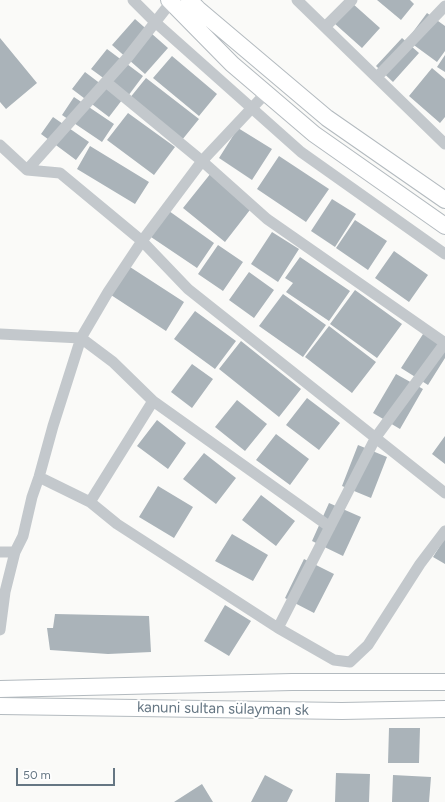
<!DOCTYPE html>
<meta charset="utf-8">
<style>
body{margin:0}
#map{position:relative;width:445px;height:802px;overflow:hidden;background:#fafaf8;font-family:Figtree,sans-serif}
canvas{display:block}
.scale{position:absolute;left:16px;top:768px;width:99px;height:18px;box-sizing:border-box;border:2px solid #657683;border-top:0;padding-left:5px;font-size:12px;line-height:14px;white-space:nowrap;color:#657683;-webkit-text-stroke:3px #fff;paint-order:stroke}
</style>
<div id="map">
<canvas width="445" height="802"></canvas>
<div class="scale">50 m</div>
</div>
<script>
const ctx = document.querySelector('canvas').getContext('2d');
ctx.lineJoin = 'round';
function fillPath(path, color) { ctx.fillStyle = color; ctx.fill(path, 'evenodd'); }
function trace(path, color, width, dash) { ctx.strokeStyle = color; ctx.lineWidth = width; ctx.lineCap = dash ? 'butt' : 'round'; ctx.setLineDash(dash || []); ctx.stroke(path); }
function drawText(font, color, halo, rows, align = 'center') {
  ctx.font = font + ' Figtree,sans-serif'; ctx.lineWidth = 4; ctx.setLineDash([]); ctx.textBaseline = 'middle'; ctx.strokeStyle = halo; ctx.fillStyle = color; for (const [text, x, y, turn = 0] of rows) {
    ctx.save(); ctx.translate(x, y); ctx.rotate((+turn || 0) * Math.PI / 180); ctx.textAlign = isNaN(turn) ? turn : align; if (halo) ctx.strokeText(text, 0, 0); ctx.fillText(text, 0, 0); ctx.restore();
  }
}
const building = new Path2D(`
 M377,0H410L414,4L401,20Z
 M352,3L380,28L362,48L334,23Z
 M427,13L445,26V51L437,62L407,40Z
 M135,19L168,48L145,74L112,45Z
 M0,38L37,83L6,109L0,102Z
 M402,38L419,53L393,82L376,66Z
 M107,49L143,76L128,96L91,69Z
 M445,55V72L437,67Z
 M172,56L217,94L199,116L153,78Z
 M432,68L445,79V117L440,123L409,96Z
 M85,72L122,100L109,117L72,89Z
 M146,78L199,119L182,140L129,99Z
 M74,97L114,124L102,142L62,115Z
 M128,113L175,147L154,175L107,140Z
 M53,117L89,142L76,160L41,134Z
 M238,128L272,149L252,180L219,158Z
 M90,146L149,182L135,204L77,169Z
 M279,156L329,189L306,222L257,189Z
 M211,173L253,206L225,242L183,208Z
 M332,199L356,214L335,247L311,231Z
 M169,211L214,243L197,268L151,237Z
 M355,220L387,241L368,270L336,248Z
 M272,232L299,249L278,282L251,264Z
 M218,245L243,262L223,291L198,274Z
 M394,251L428,275L409,302L375,278Z
 M300,257L350,291L329,321L286,292L293,283L285,278Z
 M130,267L184,302L166,331L111,295Z
 M249,272L274,290L254,318L229,300Z
 M355,290L402,324L377,358L330,324Z
 M283,294L326,325L303,357L259,326Z
 M195,311L236,341L215,369L174,339Z
 M329,326L376,362L352,393L305,357Z
 M425,331L445,343V358L428,385L401,368Z
 M241,341L301,389L279,417L219,369Z
 M192,364L213,379L192,408L171,392Z
 M396,374L423,389L400,429L373,413Z
 M307,398L340,423L319,450L286,425Z
 M237,400L267,424L245,451L215,427Z
 M157,420L186,443L168,469L137,446Z
 M276,434L309,459L290,485L256,460Z
 M445,436V464L432,454Z
 M358,445L387,457L371,498L342,486Z
 M204,453L236,478L216,504L183,479Z
 M158,486L193,507L174,538L139,517Z
 M261,495L295,521L276,546L242,520Z
 M329,503L361,517L343,556L312,541Z
 M232,534L268,555L253,581L215,561Z
 M445,538V564L433,557Z
 M304,559L334,574L314,613L285,598Z
 M225,605L251,621L229,656L204,641Z
 M55,614L149,616L151,652L108,654L50,650L47,628H53Z
 M389,728H420L419,763H388Z
 M336,773L370,774L369,802H335Z
 M265,775L293,790L287,802H251Z
 M393,775L431,777L429,802H392Z
 M202,784L213,802H174Z`);
const minor = new Path2D(`
 M133,0L155,22L301,152L445,254
 M297,0L445,144
 M325,27L352,0
 M377,77L445,6
 M106,82L202,161L267,219L445,343
 M0,145L27,170L60,173L142,241L188,289L445,493
 M27,170L128,57L171,2
 M0,334L81,338L113,362L153,401L330,527
 M153,401L90,502L117,524L278,628L376,437L445,343
 M39,477L90,502
 M0,552H15
 M278,628L334,660L350,662L368,645L420,564L445,531
 M0,630L5,592L15,552L23,536L32,497L39,477L53,426L81,338L108,292L142,241L202,161L266,93`);
const secondary = new Path2D(`
 M169,0L232,64L314,134L445,226
 M189,0L198,9L327,118L445,200
 M0,689L292,682H445
 M0,706L342,711L445,709`);
const streetNames = [
 ["kanuni sultan sülayman sk",223,709,1]
];
fillPath(building, '#aab3b9');
trace(secondary, '#b3babf', 18);
trace(minor, '#c3c8cc', 11);
trace(secondary, '#fff', 16);
drawText('15px', '#657683', '#fff', streetNames);
</script>
